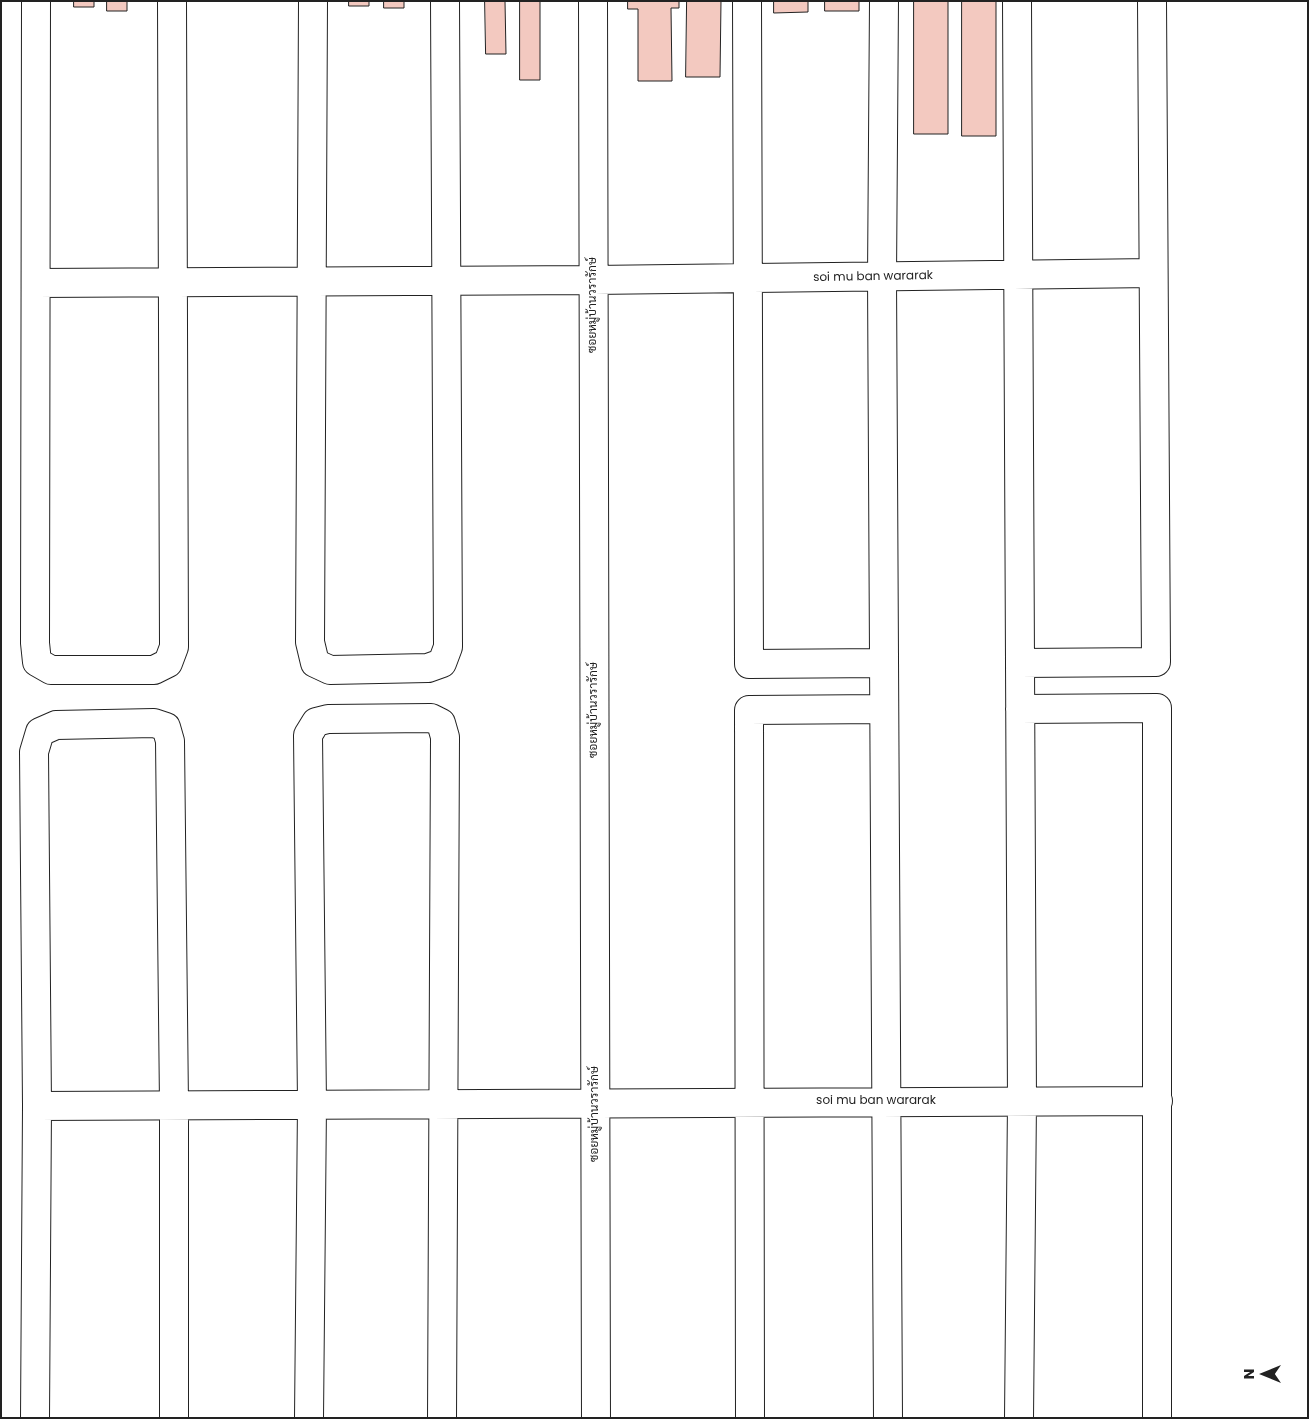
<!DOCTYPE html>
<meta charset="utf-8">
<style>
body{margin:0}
#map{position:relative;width:1309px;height:1419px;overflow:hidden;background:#fff;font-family:Poppins,sans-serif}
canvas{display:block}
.frame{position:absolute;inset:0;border:2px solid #222;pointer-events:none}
.north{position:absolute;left:1239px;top:1349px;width:50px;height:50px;-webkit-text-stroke:4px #fff;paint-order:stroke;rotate:270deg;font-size:14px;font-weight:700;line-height:20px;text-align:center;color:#222}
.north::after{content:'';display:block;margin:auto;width:18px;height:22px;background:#222;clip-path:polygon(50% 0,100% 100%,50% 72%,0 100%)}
</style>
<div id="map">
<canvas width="1309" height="1419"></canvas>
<div class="frame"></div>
<div class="north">N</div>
</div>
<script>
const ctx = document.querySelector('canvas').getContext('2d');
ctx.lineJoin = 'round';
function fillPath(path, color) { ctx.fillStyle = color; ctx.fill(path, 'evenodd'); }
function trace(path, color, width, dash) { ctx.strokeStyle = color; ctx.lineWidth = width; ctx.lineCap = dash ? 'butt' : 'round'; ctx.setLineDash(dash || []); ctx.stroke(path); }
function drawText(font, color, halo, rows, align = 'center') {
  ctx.font = font + ' Poppins,Sarabun,sans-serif'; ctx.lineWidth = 4; ctx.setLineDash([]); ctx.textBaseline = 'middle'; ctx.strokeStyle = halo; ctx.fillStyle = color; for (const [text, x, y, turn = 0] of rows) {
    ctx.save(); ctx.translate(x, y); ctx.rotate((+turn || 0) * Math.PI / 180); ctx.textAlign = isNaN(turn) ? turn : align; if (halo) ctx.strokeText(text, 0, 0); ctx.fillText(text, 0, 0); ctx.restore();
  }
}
const building = new Path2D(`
 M74,1H94V7H74Z
 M107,1H127V11H107Z
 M349,1H369V6H349Z
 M384,1H404V8H384Z
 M485,1H505L506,54H486Z
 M520,1H540V80H520Z
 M628,1H679V8H671L672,81H638V9H628Z
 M687,1H721L720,77H686Z
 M774,1H808V12L774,13Z
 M825,1H859V11H825Z
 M914,1H948V134H914Z
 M962,1H996V136H962Z`);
const minor = new Path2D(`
 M36,1L35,643L37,662L51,670H154L168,663L174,647L172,1
 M313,1L310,642L315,663L330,670L428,668L442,663L448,647L445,1
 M593,1L596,1418
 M747,1L749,664L883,663
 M884,1L882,277L888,1418
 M1017,1L1022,1101L1019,1418
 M36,283L593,280L1153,273
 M1020,663L1156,662L1152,1
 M1020,709L1157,708V1418
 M37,1106L1158,1101
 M35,1418L37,1106L34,752L40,732L56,725L154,723L166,727L170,741L174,1105V1418
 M309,1418L312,1104L308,735L316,722L328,719L431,718L441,723L445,737L442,1418
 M750,1418L749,710L884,709`);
const streetNames = [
 ["soi mu ban wararak",873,277,-1],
 ["ซอยหมู่บ้านวรารักษ์",593,305,-90],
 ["ซอยหมู่บ้านวรารักษ์",594,710,-90],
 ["soi mu ban wararak",876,1101],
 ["ซอยหมู่บ้านวรารักษ์",595,1114,-90]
];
fillPath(building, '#f3c9c0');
trace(building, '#222', 1);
trace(minor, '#222', 30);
trace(minor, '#fff', 28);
drawText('12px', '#222', '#fff', streetNames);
</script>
